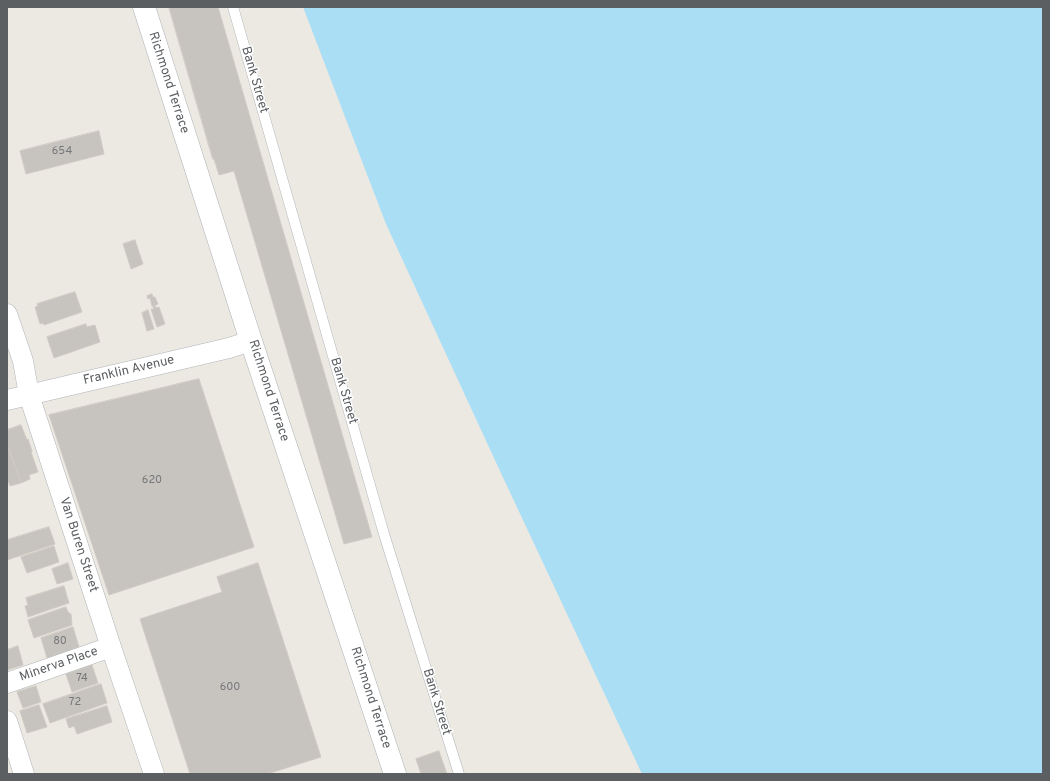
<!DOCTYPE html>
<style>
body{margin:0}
#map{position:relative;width:1050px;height:781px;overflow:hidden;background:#ece9e3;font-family:Overpass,sans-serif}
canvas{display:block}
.frame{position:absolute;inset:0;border:8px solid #5b5f62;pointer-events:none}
</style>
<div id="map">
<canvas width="1050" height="781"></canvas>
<div class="frame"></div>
</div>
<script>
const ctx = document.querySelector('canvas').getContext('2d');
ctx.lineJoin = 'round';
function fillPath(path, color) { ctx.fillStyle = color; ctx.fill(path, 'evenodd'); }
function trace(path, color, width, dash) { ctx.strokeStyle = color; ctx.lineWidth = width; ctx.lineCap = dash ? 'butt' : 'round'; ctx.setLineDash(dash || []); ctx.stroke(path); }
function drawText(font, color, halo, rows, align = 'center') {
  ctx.font = font + ' Overpass,sans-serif'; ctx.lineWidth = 3; ctx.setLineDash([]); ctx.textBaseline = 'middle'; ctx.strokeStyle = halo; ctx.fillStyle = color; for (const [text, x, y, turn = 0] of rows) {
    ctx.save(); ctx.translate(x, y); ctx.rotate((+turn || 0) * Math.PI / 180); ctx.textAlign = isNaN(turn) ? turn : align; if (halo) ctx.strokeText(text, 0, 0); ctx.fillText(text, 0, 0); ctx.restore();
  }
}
const water = new Path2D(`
 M303,7H1043V774H642L500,471L386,224Z`);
const building = new Path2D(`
 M169,7H218L372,537L344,544L234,171L219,175L214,159H213Z
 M99,131L104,154L26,174L20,151Z
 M135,240L143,264L131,269L123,244Z
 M75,292L82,312L44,325L43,323L40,324L35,307L38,306L37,304Z
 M152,294L153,297H155L158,304L155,305L156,308L159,307L165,324L157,327L151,309H154L153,306H152L150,298L148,299L147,296Z
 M148,310L154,329L147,331L142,313Z
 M86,324L87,327L95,325L100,342L54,358L47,337Z
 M199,379L254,547L109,595L49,415Z
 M21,425L27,440L28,439L32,451V452H31L38,472L29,475L30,479L21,483L7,444V430Z
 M7,444L21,483L10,486L8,481L7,482Z
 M49,527L55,544L7,560V540Z
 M54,546L59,562L27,573L21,557Z
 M68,563L73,579L57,584L52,569Z
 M258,563L321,757L267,774H190L140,619L222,592L217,577Z
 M64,586L69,603L28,617L25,606L28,605L26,598Z
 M66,607L68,612L71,614L72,625L34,638L28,620Z
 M73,627L79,647L47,658L41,638Z
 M18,646L23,665L7,670V650Z
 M92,665L98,683L72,692L66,674Z
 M101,684L107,703L50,723L43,704Z
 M36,686L41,702L23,708L17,692Z
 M39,705L47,727L27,733L20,711Z
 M107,706L112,722L77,734L74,726L69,728L66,719Z
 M439,751L447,774H421L416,759Z`);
const service = new Path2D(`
 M233,7L384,534L459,774`);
const minor = new Path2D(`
 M7,314L23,361L29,395L111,647L154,774
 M7,400L229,348L251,341
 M7,683L111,647
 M7,721L24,774`);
const secondary = new Path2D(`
 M144,7L251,341L395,774`);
const numberNames = [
 ["654",62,152],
 ["620",152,481],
 ["80",60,642],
 ["74",82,679],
 ["600",230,688],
 ["72",75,703]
];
const streetNames = [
 ["Bank Street",254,80,74],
 ["Richmond Terrace",168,83,72],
 ["Franklin Avenue",129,371,-13],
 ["Richmond Terrace",268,391,72],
 ["Bank Street",343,391,74],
 ["Van Buren Street",78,545,72],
 ["Minerva Place",59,665,-19],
 ["Richmond Terrace",370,698,72],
 ["Bank Street",436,702,73]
];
fillPath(water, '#aadef5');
fillPath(building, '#c7c4c0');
trace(building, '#d0cac2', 1);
trace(service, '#b0b4b7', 11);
trace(minor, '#b0b4b7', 21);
trace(secondary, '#afb3b6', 23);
trace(service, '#fff', 10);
trace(minor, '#fff', 20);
trace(secondary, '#fff', 22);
drawText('11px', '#76787a', null, numberNames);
drawText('13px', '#5b5f62', '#fff', streetNames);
</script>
